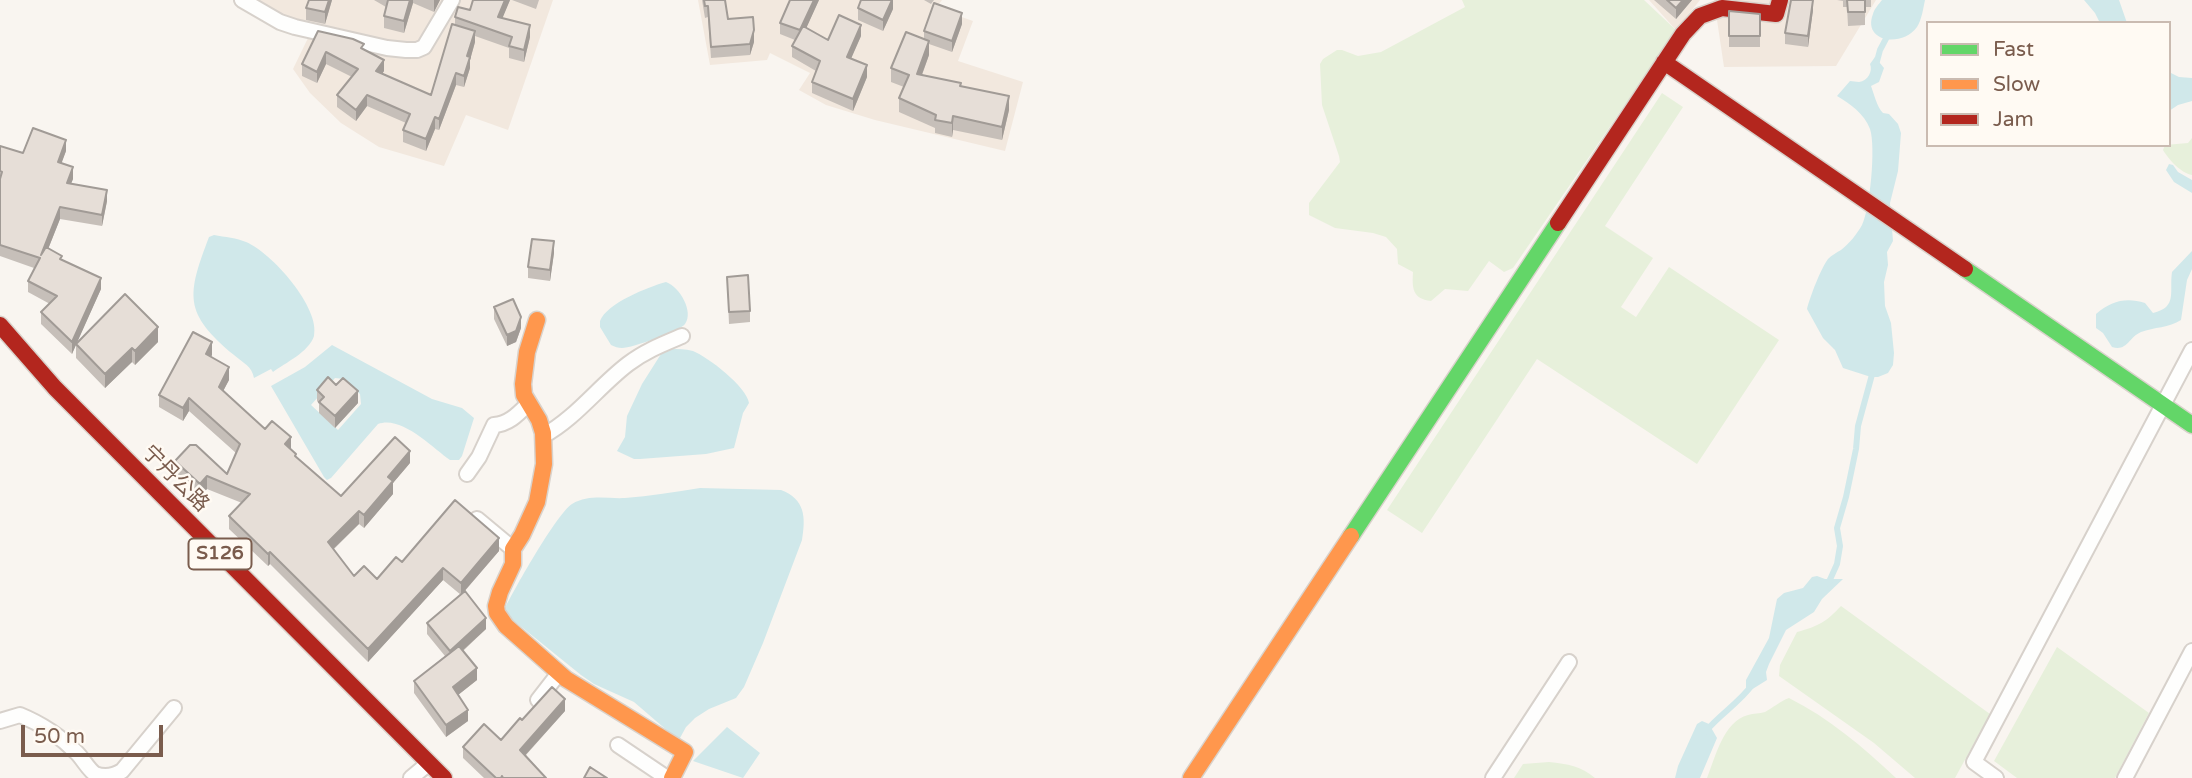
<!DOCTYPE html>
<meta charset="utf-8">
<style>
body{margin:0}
#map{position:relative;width:2192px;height:778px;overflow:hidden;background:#f9f5f0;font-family:"Varela Round",sans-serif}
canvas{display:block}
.legend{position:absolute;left:1926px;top:21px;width:245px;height:126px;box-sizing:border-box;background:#fffaf3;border:2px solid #cabbb1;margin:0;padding:9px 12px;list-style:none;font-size:21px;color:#7a5c4d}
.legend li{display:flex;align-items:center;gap:14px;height:35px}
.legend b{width:35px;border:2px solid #cabbb1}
.scale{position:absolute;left:21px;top:725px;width:142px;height:32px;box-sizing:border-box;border:4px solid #7a5c4d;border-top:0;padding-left:9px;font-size:21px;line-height:24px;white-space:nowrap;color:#7a5c4d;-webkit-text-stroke:5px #fffaf3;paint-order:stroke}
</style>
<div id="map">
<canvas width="2192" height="778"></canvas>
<ul class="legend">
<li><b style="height:9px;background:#63d668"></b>Fast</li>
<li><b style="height:9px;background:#ff974d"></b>Slow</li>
<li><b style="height:9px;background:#b3261e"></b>Jam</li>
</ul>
<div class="scale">50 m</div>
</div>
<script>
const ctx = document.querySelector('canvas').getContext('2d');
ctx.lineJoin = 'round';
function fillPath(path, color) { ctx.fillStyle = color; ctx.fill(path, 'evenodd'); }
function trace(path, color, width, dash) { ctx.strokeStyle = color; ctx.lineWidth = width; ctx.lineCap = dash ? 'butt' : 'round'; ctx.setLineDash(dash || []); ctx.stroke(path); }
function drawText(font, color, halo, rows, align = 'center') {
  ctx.font = font + ' "Varela Round","Noto Sans SC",sans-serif'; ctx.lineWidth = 5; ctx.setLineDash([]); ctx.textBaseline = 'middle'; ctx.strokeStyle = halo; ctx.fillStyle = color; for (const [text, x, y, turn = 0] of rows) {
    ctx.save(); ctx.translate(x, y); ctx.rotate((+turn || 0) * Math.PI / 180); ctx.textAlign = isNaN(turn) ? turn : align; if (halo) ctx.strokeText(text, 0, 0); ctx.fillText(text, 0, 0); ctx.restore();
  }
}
const residential = new Path2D(`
 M233,0H553L508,130L466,115L444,166L379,147L341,123L310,93L293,69L308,38L270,25Z
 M698,0H942L936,8L973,21L958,61L1023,82L1005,151L875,120L826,105L799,90L810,73L770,53L767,60L710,65Z
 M1649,0H1700L1676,30Z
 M1714,0H1876L1836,66L1724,67Z`);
const green = new Path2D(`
 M1462,0H1644L1676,30L1513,268L1504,272L1489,261L1468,291L1445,289L1431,301C1412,299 1412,287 1413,272L1398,264L1397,249L1386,237L1373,233L1335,228L1309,215V203L1340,162L1339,156L1322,105L1320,64L1323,59L1337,50H1342L1358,56L1381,52L1465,7Z
 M1662,93L1683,107L1605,226L1653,258L1621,307L1636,317L1669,267L1779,340L1697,464L1537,359L1422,533L1387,510Z
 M2192,138V175C2181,173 2169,160 2163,150L2165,145L2188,143Z
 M1841,606L1990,714L1955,778H1915L1874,743L1779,676L1780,665L1797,632C1819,626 1826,622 1841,606Z
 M2057,647L2149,713L2115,778H2017L1994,761Z
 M1789,698C1829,718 1863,747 1896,778H1707C1716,756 1723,722 1748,715C1754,713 1759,714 1765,712C1773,708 1780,701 1789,698Z
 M1549,762C1568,764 1581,766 1595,778H1514L1523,764Z`);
const water = new Path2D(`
 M1882,0H1925C1923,9 1922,19 1917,27C1902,48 1862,42 1873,14C1874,9 1879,4 1882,0Z
 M2084,0H2119L2127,23H2100L2095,13Z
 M1875,57L1884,68L1879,82L1871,86C1874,94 1877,107 1883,113L1889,114L1898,124L1901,133L1898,171L1890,203L1893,241L1887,252L1888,265L1884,282L1885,306L1891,323L1894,353L1893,365L1888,373L1878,377H1871L1843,368L1835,350L1823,338L1807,309C1810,297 1821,268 1828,259C1832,255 1836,253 1841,250C1849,244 1857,234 1862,225C1870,209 1876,147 1870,129C1864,113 1850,104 1837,96L1850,81C1853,81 1856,82 1859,82C1868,81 1873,71 1870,64Z
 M2169,72L2179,77L2192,78V101L2178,105L2169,111Z
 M2169,164L2173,165L2178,172L2192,180V193L2174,182L2166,170Z
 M214,235C225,237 237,238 246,242C271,252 321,308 314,336C309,352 285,363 273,372L271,369L254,378C252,366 243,363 234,355C183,313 187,295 209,237Z
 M2192,251V269L2187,280L2181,320C2169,328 2154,327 2141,332C2129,337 2127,352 2112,347L2103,333L2096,328V314C2111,301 2126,297 2145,303L2153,313C2178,307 2169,292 2172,272Z
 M666,282C680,287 694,312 685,324C680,331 632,348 622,348C618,348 615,347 611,345L600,327V321C607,303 648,287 666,282Z
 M332,345L432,399L462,408L474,418L462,456L459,460H450C432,447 401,415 378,424L331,478L327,480L324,477L271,386L305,367ZM335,378L344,379L360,394L361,404L338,430L311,405Z
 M671,349C678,349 685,349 693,351C708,357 747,387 749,403L743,413L734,448L706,454L640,459H634L617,451L625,437L627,416L642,384L661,354Z
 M700,488L781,490C805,499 806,517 802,540L763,643L744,687L736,698L709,709L695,718L686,727L680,738L677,739L634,702L594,684L581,675L503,612C512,593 557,513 572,504C589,494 607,499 625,498C650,496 675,492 700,488Z
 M1817,576L1825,579H1843L1822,599L1814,612L1786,630L1769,664L1766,672L1767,680L1751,690L1746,689V680L1769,638L1777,599L1784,593L1803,588L1812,577Z
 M1702,721L1709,724L1717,738L1700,778H1675L1678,766L1697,724Z
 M727,727L760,753L743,778L693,761Z`);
const stream = new Path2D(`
 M1876,65L1880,50L1889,33
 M1828,584L1837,564L1840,546L1837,528L1846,497L1856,449L1858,426L1873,371
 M1706,731C1720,714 1739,703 1752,685`);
const street = new Path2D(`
 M242,0L280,22L295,27L387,48L406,50H417L424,47L452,0
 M543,436C576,418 599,386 628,364C645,351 663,344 682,336
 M467,474L479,457L494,425C509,424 518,414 529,403
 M477,519L513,549
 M538,700L559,673
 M0,721L20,715C42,724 60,736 77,753C83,759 88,769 95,774C105,778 114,776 122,771L174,708
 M618,745L664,776L663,778
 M411,778L429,763
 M1493,778L1569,662
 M1996,778L1974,762L2192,350
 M2125,778L2192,651`);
const fast = new Path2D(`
 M1965,269L2192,425
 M1351,536L1558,223`);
const slow = new Path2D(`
 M537,320L527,352L523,384L524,395L539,420L543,433L544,464L537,502L522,535L513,549V564L500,592L496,606L497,613L506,626L566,679L685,752L672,778
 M1191,778L1351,536`);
const jam = new Path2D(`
 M1664,62L1965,269
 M1558,223L1683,34L1700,16L1722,8L1776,14L1780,0
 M0,325L55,388L444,778`);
const wall = new Path2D(`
 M309,0H332L325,24L306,20V8Z
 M374,0H440L434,12L413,3L404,33L384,28V16L386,7Z
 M473,0H510L502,18L530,37L524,62L509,58V48L475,36V42L470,60V68L464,87L456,85L439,130L435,129L426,151L403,142V130L406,123L367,106L356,121L337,107V95L352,77L326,64L317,83L302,76V64L318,31L364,49L384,71L382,74L431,95L455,25V17L470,10Z
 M512,0H539L536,9Z
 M702,0H725L728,19L754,42L750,55L711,58L708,17L705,18Z
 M790,0H819L806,28L828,40L861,36L851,58L867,77L853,111L812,93V82L816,71L792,57V46L795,40L780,34V23Z
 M893,0V9L883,31L858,20V8Z
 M924,0H934L931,4Z
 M1654,0H1692L1676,19Z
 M1837,0H1871V7H1865V25L1848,26L1847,7H1843V1Z
 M1813,10L1808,47L1785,44V33Z
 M1729,11L1760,14V47H1729Z
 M962,24L952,52L929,44V55L922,75L961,86L1009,110L1002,140L953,130L952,137L935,133V128L899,112V98L904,87L891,82V68L924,39V31Z
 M0,146L23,153L66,151L61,163L73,179L71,183L107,201L102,226L60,219L48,249L101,289L76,344L158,342L135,365L132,362L105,388L76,358V344L72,354L41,324V312L50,304L28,292V281L34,268L0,256Z
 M554,253L550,281L528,278V267Z
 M727,277L750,311V322L729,324Z
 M494,307L521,328L516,342L507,346L494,319Z
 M212,355L211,357L229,380L223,391L265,429L291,449L296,457L341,496L410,463L393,483V494L364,528L359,524L334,549L354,576L377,579L402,562L499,551L464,592L486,629L463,651L477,680L458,695L468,721L446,737L414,693V681L445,656L427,634V623L461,595L443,580L368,662L270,564L268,566L229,529V516L242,503L207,489L200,496L175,474V461L227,474L236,453L189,411L183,421L159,407V395Z
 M336,385L358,403L335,428L319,413V404L317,401V390Z
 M565,711L526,755L546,778H484L463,758V747L501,740L522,720Z`);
const shadedWall = new Path2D(`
 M329,0H332L325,24V12Z
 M410,0H413V3L404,33V21Z
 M434,0H440L434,12Z
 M505,0H510L498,29V17Z
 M814,0H819L800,42V30Z
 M892,0H893V9L883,31V20Z
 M1683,0H1692L1676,19V8Z
 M1813,0V10L1808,47V36Z
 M962,13V24L952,52V41Z
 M530,25V37L524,62V50Z
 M861,25V36L847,68V57Z
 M754,30V42L750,55V44Z
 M475,31V42L470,60V68L464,87V76L467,56Z
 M929,41V55L917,88V74Z
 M326,52V64L317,83V72Z
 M384,60V71L376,83V71Z
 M867,65V77L853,111V99Z
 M456,73V85L439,130V119Z
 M367,95V106L356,121V110Z
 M1009,96V110L1002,140V127Z
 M953,116V130L952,137V123Z
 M435,117V129L426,151V139Z
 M66,140V151L58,173V162Z
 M73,167V179L67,194V183Z
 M107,190V201L102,226V215Z
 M60,207V219L41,267V255Z
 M554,241V253L550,281V270Z
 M101,278V289L72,354V342Z
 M521,317V328L516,342L507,346V335Z
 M158,327V342L135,365V351Z
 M212,342V355L206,367V354Z
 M132,348V362L105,388V374Z
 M229,367V380L219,399V387Z
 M358,391V403L335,428V416Z
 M189,398V411L183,421V408Z
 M291,437V450L285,444Z
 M410,451V463L393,483V494L364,528V515L388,477Z
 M207,476V489L200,496V484Z
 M359,511V524L328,554V542Z
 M499,538V551L461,595V583Z
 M270,552V564L268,566V554Z
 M443,568V580L368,662V649Z
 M486,618V629L450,662V651Z
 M477,668V680L453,699V687Z
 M565,699V711L520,761V750Z
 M468,710V721L446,737V725Z`);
const building = new Path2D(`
 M309,0H329L325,12L306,8Z
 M388,0H410L404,21L384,16Z
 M473,0H505L498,17L530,25L524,50L509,46L512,37L455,17L458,7L470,10Z
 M704,0H725L728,19L753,17L754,30L750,44L711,47L708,6H705Z
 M790,0H814L800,30L780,23Z
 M861,0H892L883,20L858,8Z
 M1667,0H1683L1676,8Z
 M1791,0H1813L1808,36L1785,33Z
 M1847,0H1865V12H1848Z
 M934,3L962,13L952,41L924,31Z
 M1729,11L1760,14V36H1729Z
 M839,15L861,25L847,57L867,65L853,99L812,82L820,61L792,46L803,26L828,40Z
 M452,24L475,31L467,56L470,57L464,76L456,73L439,119L435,117L426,139L403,130L410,114L367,95L356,110L337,95L358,69L326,52L317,72L302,64L318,31L353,39L364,44L361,48L384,60L376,71L431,95Z
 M906,32L929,41L917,74L961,83L960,86L1009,96L1002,127L953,116L952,123L935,120L936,115L899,98L909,75L891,68Z
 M33,128L66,140L58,162L73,167L67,183L107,190L102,215L60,207L41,255L46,247L62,256L60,259L101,278L72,342L41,312L57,296L28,281L40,258L0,245V179L2,172L0,171V146L23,153Z
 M532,239L554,241L550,270L528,267Z
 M748,275L750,311L729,312L727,277Z
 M125,294L158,327L135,351L132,348L105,374L76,344Z
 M513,299L521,317L516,331L507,335L494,307Z
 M193,332L212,342L206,354L229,367L219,387L265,429L272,421L291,437L285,444L296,454L295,456L341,496L395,437L410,451L388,477L393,481L364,515L359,511L328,542L354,576L364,566L377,579L396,557L402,562L455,500L499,538L461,583L443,568L368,649L270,552L268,554L229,516L250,494L207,476L200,484L175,461L190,445H196L227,474L240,444L189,398L183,408L159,395Z
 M328,377L336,385L343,378L358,391L335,416L319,402L324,397L317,390Z
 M465,591L486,618L450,651L427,623Z
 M459,646L477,668L453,687L468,710L446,725L414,681Z
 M552,687L565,699L520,750L546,778H503L502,776L501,778H496L463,747L484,724L501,740L520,718L522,720Z
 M590,767L607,778H584Z`);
const shields = [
 [220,554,63]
];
const shieldNames = [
 ["S126",220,554]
];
const streetNames = [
 ["宁丹公路",175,479,45]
];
fillPath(residential, '#f2e8de');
fillPath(green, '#e7f0db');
fillPath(water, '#d0e8ea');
trace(stream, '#d0e8ea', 6);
trace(street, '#d7d1cb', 18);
trace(fast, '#d9d2cb', 19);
trace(slow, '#d9d2cb', 19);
trace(jam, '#d9d2cb', 19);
trace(street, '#fefefd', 14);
trace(fast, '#63d668', 16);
trace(slow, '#ff974d', 16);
trace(jam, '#b3261e', 16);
fillPath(wall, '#c6bfb9');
fillPath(shadedWall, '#a19b96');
fillPath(building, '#e6ded7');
trace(building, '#a19b96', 2);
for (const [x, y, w] of shields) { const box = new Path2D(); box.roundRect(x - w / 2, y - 15.5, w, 31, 5); ctx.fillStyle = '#fffaf3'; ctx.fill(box); trace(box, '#7a5c4d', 2); }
drawText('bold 19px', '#7a5c4d', null, shieldNames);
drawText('21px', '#7a5c4d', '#fffaf3', streetNames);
</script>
